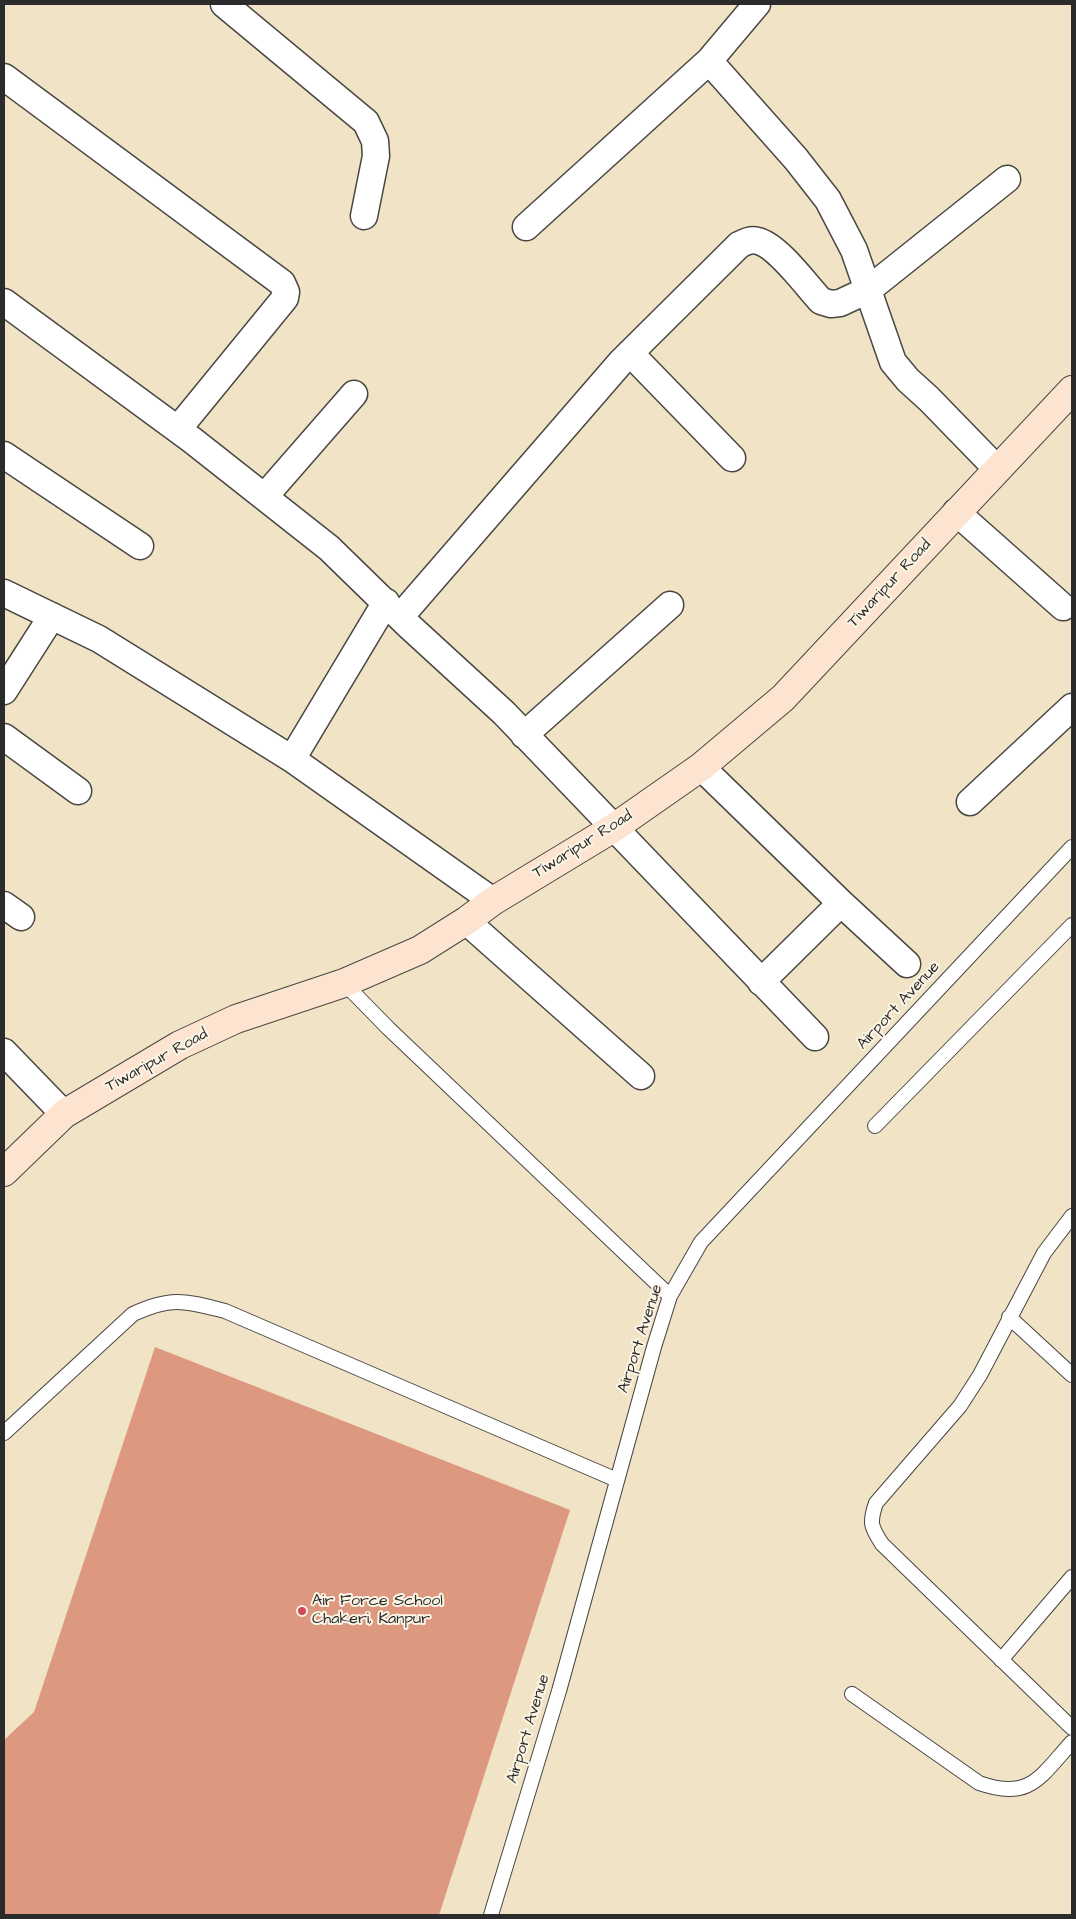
<!DOCTYPE html>
<style>
body{margin:0}
#map{position:relative;width:1076px;height:1919px;overflow:hidden;background:#f1e3c6;font-family:"Architects Daughter",sans-serif}
canvas{display:block}
.frame{position:absolute;inset:0;border:5px solid #2b2b2b;pointer-events:none}
</style>
<div id="map">
<canvas width="1076" height="1919"></canvas>
<div class="frame"></div>
</div>
<script>
const ctx = document.querySelector('canvas').getContext('2d');
ctx.lineJoin = 'round';
function fillPath(path, color) { ctx.fillStyle = color; ctx.fill(path, 'evenodd'); }
function trace(path, color, width, dash) { ctx.strokeStyle = color; ctx.lineWidth = width; ctx.lineCap = dash ? 'butt' : 'round'; ctx.setLineDash(dash || []); ctx.stroke(path); }
function drawText(font, color, halo, rows, align = 'center') {
  ctx.font = font + ' "Architects Daughter",sans-serif'; ctx.lineWidth = 4; ctx.setLineDash([]); ctx.textBaseline = 'middle'; ctx.strokeStyle = halo; ctx.fillStyle = color; for (const [text, x, y, turn = 0] of rows) {
    ctx.save(); ctx.translate(x, y); ctx.rotate((+turn || 0) * Math.PI / 180); ctx.textAlign = isNaN(turn) ? turn : align; if (halo) ctx.strokeText(text, 0, 0); ctx.fillText(text, 0, 0); ctx.restore();
  }
}
const building = new Path2D(`
 M155,1347L570,1510L439,1915H4V1740L34,1712Z`);
const lane = new Path2D(`
 M344,983L388,1028L670,1296
 M875,1126L1072,925
 M1072,1216L1044,1253L980,1375L960,1406L876,1503C869,1523 871,1527 882,1544L1072,1728
 M1009,1317L1072,1375
 M4,1433L133,1314C172,1296 185,1301 225,1311L617,1480
 M1001,1660L1072,1577
 M852,1694L979,1783C1030,1801 1040,1777 1072,1742
 M491,1915L559,1691L654,1347L670,1296L701,1242L1072,847`);
const street = new Path2D(`
 M224,4L366,122L375,141L376,156L364,216
 M709,61L796,159L828,200L854,250L893,362L908,380L929,399L997,469
 M4,77L282,283L286,292L285,298L178,429
 M526,227L709,61L757,4
 M4,302L192,440L329,548L408,625L504,713L815,1037
 M630,353L732,458
 M4,455L140,546
 M265,496L354,394
 M956,512L1063,607
 M4,593L99,639L292,759L493,901
 M400,617L621,362L739,245C745,242 750,239 758,241C778,246 806,285 821,301L831,304L840,303L868,290L1007,179
 M4,691L52,616
 M524,735L670,605
 M4,737L78,791
 M292,759L386,602
 M701,767L841,903L907,964
 M970,802L1072,707
 M4,905L21,917
 M466,921L641,1076
 M761,982L841,903
 M4,1052L64,1114`);
const secondary = new Path2D(`
 M4,1172L64,1114L180,1045L236,1019L344,983L420,950L466,921L493,901L615,827L701,767L783,698L1072,390`);
const markers = [
 [302,1611,5,"#d1495b"]
];
const streetNames = [
 ["Tiwaripur Road",890,584,-47],
 ["Tiwaripur Road",583,845,-32],
 ["Airport Avenue",899,1006,-47],
 ["Tiwaripur Road",157,1061,-29],
 ["Airport Avenue",641,1339,-72],
 ["Airport Avenue",529,1729,-73]
];
const poiNames = [
 ["Air Force School",312,1602],
 ["Chakeri, Kanpur",312,1620]
];
fillPath(building, '#dd9880');
trace(lane, '#494742', 16);
trace(street, '#494742', 29);
trace(secondary, '#494742', 30);
trace(lane, '#fff', 14);
trace(street, '#fff', 26);
trace(secondary, '#fde4d1', 28);
for (const [x, y, r, color] of markers) { const dot = new Path2D(); dot.arc(x, y, r, 0, 2 * Math.PI); ctx.fillStyle = color; ctx.fill(dot); trace(dot, '#fcf5e5', 2); }
drawText('16px', '#2b2b2b', '#fcf5e5', streetNames);
drawText('16px', '#2b2b2b', '#fcf5e5', poiNames, 'left');
</script>
